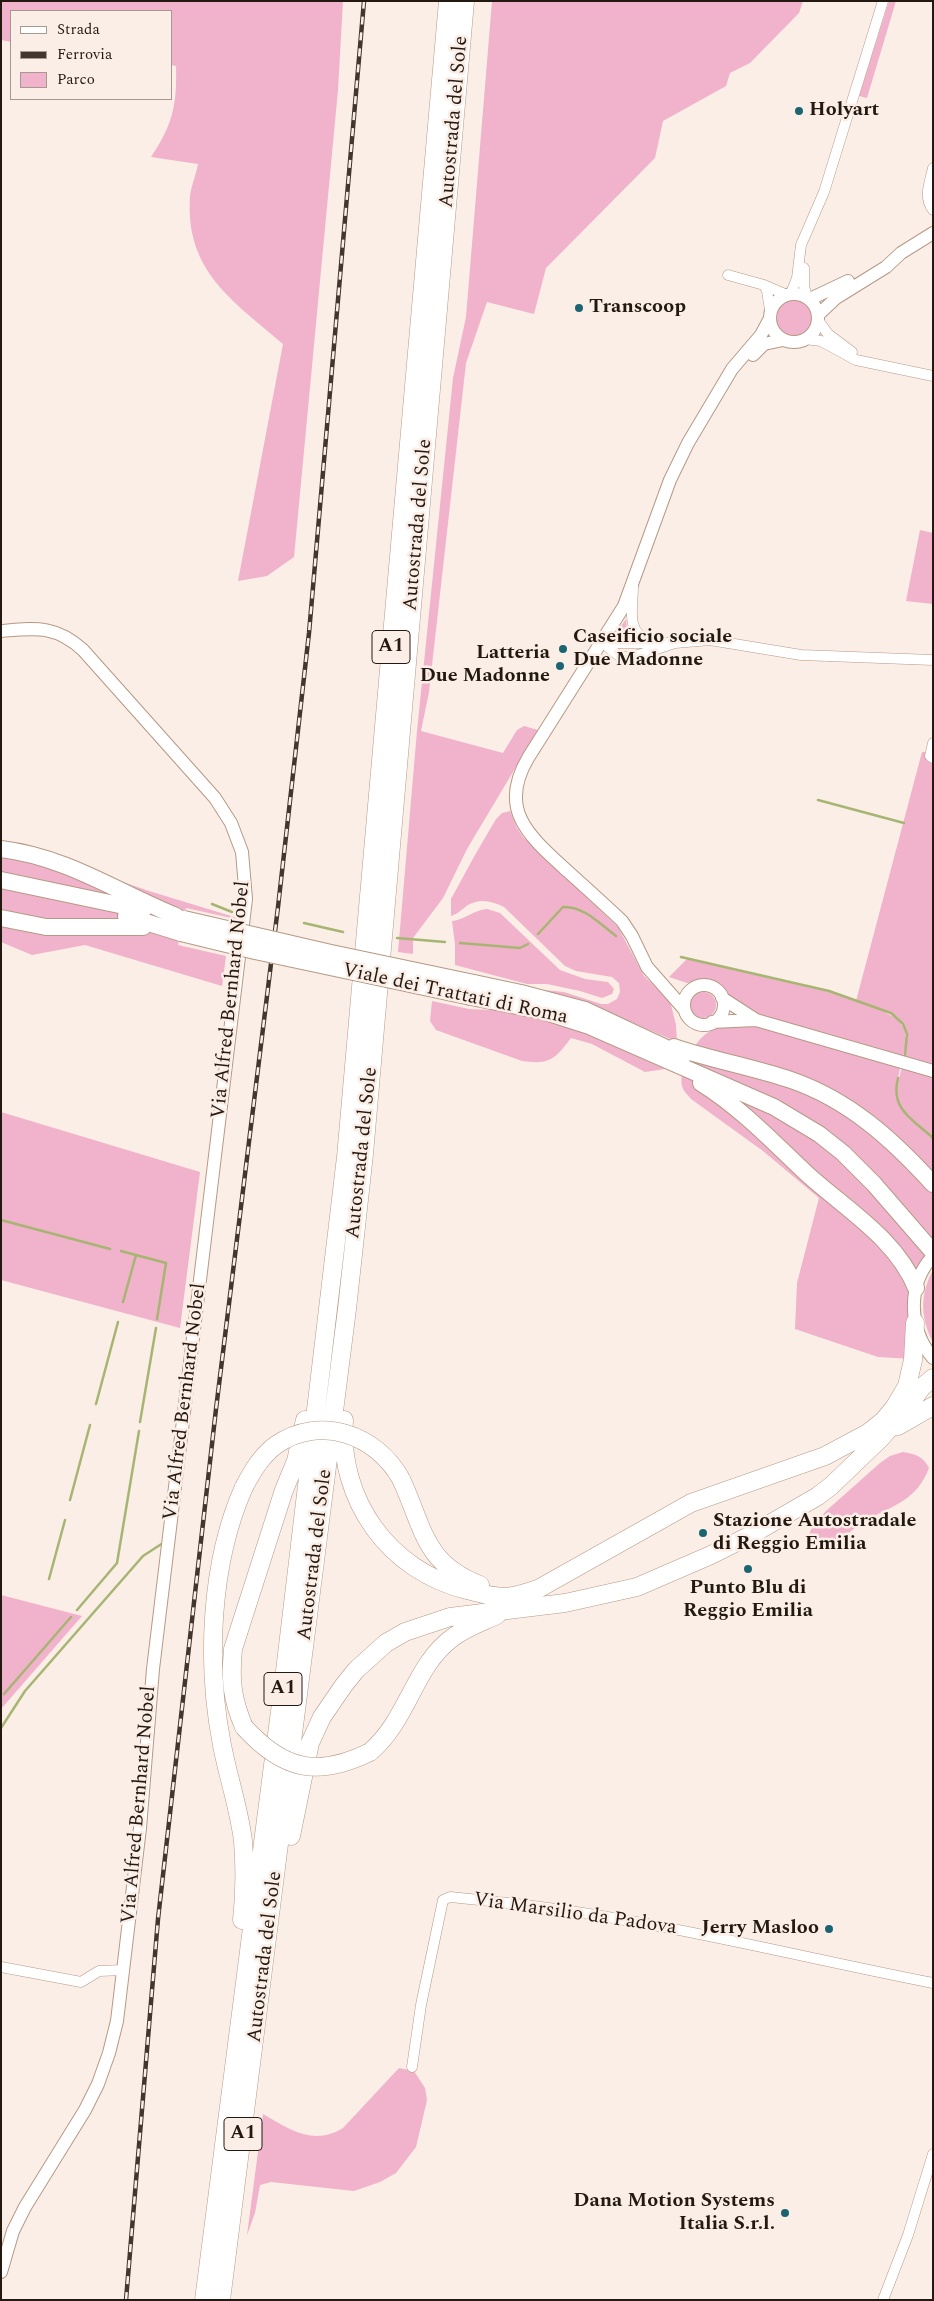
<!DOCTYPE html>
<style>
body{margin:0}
#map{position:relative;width:934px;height:2301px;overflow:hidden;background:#fbeee6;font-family:Spectral,serif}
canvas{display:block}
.frame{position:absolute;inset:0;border:2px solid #241911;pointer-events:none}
.legend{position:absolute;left:10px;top:10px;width:162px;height:90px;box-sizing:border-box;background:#fbeee6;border:1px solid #a59991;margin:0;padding:6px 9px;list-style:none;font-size:15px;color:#241911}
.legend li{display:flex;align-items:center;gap:10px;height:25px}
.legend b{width:25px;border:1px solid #a59991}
</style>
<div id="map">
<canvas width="934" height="2301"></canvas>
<div class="frame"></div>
<ul class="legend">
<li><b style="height:6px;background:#fff"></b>Strada</li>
<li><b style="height:6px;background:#42362e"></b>Ferrovia</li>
<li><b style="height:14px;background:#f1b2cc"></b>Parco</li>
</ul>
</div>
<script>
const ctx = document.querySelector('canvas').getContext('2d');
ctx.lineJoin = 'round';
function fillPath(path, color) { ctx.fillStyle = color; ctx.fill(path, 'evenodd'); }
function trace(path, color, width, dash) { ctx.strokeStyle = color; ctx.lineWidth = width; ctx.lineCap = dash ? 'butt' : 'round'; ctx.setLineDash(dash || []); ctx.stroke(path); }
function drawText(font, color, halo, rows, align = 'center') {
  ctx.font = font + ' Spectral,serif'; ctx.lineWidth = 5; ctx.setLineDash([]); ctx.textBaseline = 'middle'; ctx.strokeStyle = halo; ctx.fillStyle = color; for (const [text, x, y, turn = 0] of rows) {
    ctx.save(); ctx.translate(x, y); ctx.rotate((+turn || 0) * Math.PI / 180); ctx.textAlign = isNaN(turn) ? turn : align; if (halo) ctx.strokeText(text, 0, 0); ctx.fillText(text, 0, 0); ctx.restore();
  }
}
const green = new Path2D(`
 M1,1H343L338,90L294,557L267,576L238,581L283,344C233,301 185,271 190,197C191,186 196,175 198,164L151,157C173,124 177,105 176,66L171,65V11H11V42L1,40Z
 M492,1H803L799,13L750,63L730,73L726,86L663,121L655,158L546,268L534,314L487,302L466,363L429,692L421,731L503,753L517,730L524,726L538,730L467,849L443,898L413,938V954L398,952L417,731L453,378L466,317Z
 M889,1H896L867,98L859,96Z
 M774 317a20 20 0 1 1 40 0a20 20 0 1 1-40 0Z
 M920,530L933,533V604L906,601Z
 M626,619L627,629L633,638L612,639Z
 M922,752H933V1067L904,1059C912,1031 905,1014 875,1007C900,1019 912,1026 903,1057L756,1015L725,995L723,989L709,980L687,983L669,977L687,959L829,992L856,1001Z
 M510,811L517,828L523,837L618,927L644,976L670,1001L676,1025L677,1042L610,1013L545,990L564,992L601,1004H608L617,999L620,992L619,983L612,977L576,971L565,966L504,907C492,901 480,898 468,905C462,909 458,914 451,916V899L475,855L496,819L502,813Z
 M1,840L149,891L254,923L186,908L178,945L226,956L222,986L85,945L32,955L1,942Z
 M487,909L500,913L560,970L585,979L608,982L614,989L612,994L602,998L580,991L547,984H527L455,965V945L452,921C465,920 473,910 487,909Z
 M690 1005a13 13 0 1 1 26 0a13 13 0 1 1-26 0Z
 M432,1001L469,1009L511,1011L549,1021L577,1030L665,1069L645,1072L592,1044L571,1038C555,1059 550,1065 522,1061L436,1030L430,1021Z
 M755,1026L900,1068L896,1088L902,1068L933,1077V1251L923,1264L911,1359L878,1357L795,1329L797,1283L819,1198L763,1151L691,1099C688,1095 683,1091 682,1086C678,1067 697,1035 716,1028C726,1023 744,1026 755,1026Z
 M1,1112L200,1172L180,1328L1,1280Z
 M933,1270V1342C920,1318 920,1294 933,1270Z
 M903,1452C915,1454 923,1456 929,1468C917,1500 893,1506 866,1520C850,1529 839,1546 821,1551L810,1545L809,1535L812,1527L826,1511L880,1463L890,1456Z
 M1,1595L82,1616L1,1709Z
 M399,2068L414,2071L425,2088L427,2100L416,2147L396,2173L380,2182L354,2191L271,2182L260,2185L255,2213L247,2235L263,2114C290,2130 314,2146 343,2128Z`);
const stream = new Path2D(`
 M818,800L904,823
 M212,904L232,912
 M304,923L343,932
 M538,934L563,907C584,906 600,924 616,936
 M397,938L445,942
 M460,943L520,948L528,944
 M681,957L829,991L891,1013L903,1024L907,1034L905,1055
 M898,1078C890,1109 912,1119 933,1138
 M1,1220L110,1249
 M121,1251L166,1263L157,1319
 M123,1302L136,1255
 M96,1404L118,1322
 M140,1422L156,1328
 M70,1500L90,1425
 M49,1579L65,1520
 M77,1610L117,1563L139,1431
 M4,1694L71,1617
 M1,1728L25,1691L143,1556L163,1543`);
const minor = new Path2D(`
 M933,168C930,182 923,197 933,210
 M804,268V286L807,297
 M728,275L764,285L785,294
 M764,285L767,291L770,310
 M791,293L797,278L801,245L824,192L883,1
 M818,320L828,334L852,352
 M805,339L821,341L856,360L933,376
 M633,587C633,606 625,635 650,640
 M603,643L618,655L629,658L675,643L710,640L801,655L933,660
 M603,643H669
 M933,743L930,756L933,758
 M1,1967L81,1982L99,1971L124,1970
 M412,2067L421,2005L443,1900L450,1897C477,1900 505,1902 533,1906C668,1923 800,1957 933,1983
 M883,2300L908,2235L933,2154`);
const tertiary = new Path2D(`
 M770 318a24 24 0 1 1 48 0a24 24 0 1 1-48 0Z
 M810,299L848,281
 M818,315L836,298L886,267L901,253L933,233
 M753,355L764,344L783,340
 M1,631C36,628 56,625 83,650L215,798L231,823L242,852L246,899L153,1669L140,1828L117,2021L109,2053L98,2084L85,2110L25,2207L13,2231L1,2272
 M684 1005a20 20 0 1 1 40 0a20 20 0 1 1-40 0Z
 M722,998L756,1020L933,1071
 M684,1009L647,967L632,936L622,921C603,903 584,886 564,868C528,835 498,809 528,758L624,606L670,480L688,443L732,369L761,335L769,320
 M712,1022L755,1020
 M933,1256C907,1284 908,1329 933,1358`);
const trunk = new Path2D(`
 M1,849C67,857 117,892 176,916
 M1,880L143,910
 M126,916L181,933
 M1,918L46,927H143
 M474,983L521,993L585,1010L683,1056
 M471,997L542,1011L589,1026L774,1107L819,1134L843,1153L874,1184L933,1252
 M674,1047C712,1060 752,1067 791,1080C849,1100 892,1139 933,1184
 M701,1083C741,1108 772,1141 806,1173C844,1208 896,1238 916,1288`);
const motorway = new Path2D(`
 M344,1420C338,1500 389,1571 467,1590C479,1593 492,1597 504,1597C516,1597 527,1592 538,1589L691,1503L825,1456L868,1433L883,1421L894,1408L907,1386L913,1360L915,1323
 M898,1426L933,1406
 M401,1479C424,1528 423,1563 480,1585
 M244,1727C232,1699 230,1680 233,1649L284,1490L296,1461L305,1420
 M370,1752C408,1720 414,1666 452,1638C465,1628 482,1622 497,1615
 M291,1836L310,1743L322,1717L344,1685L356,1670L386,1643L405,1632L450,1617L565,1603L637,1587L711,1555L749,1536L818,1496L831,1486L880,1439L904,1412L922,1387L933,1378
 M242,1920C245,1894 245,1867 243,1841C239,1808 228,1777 222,1745C206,1664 210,1563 244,1487
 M204,2300L283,1688L346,1157L448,1
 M221,2300L347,1309L364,1154L465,1`);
const rail = new Path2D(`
 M126,2300L158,1919L216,1409L278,907L309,633L364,1`);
const trunkBridge = new Path2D(`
 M184,919L331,953L474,983
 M181,933L255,951L471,997`);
const motorwayBridge = new Path2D(`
 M244,1487C252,1472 261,1456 276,1445C320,1414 377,1435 401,1479
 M244,1727C283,1770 317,1778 370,1752`);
const markers = [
 [799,111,5,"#1b6472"],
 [579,308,5,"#1b6472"],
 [563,649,5,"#1b6472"],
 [560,666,5,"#1b6472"],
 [703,1533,5,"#1b6472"],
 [748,1569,5,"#1b6472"],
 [829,1929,5,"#1b6472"],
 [785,2213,5,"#1b6472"]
];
const shields = [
 [391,647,38],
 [283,1689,38],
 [243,2134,38]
];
const shieldNames = [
 ["A1",391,647],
 ["A1",283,1689],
 ["A1",243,2134]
];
const poiNames = [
 ["Holyart",809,111],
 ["Transcoop",589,308],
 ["Caseificio sociale",573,638],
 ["Due Madonne",573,661],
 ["Latteria",550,654,"right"],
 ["Due Madonne",550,677,"right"],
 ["Stazione Autostradale",713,1522],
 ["di Reggio Emilia",713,1545],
 ["Punto Blu di",748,1589,"center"],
 ["Reggio Emilia",748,1612,"center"],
 ["Jerry Masloo",819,1929,"right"],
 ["Dana Motion Systems",775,2202,"right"],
 ["Italia S.r.l.",775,2225,"right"]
];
const streetNames = [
 ["Autostrada del Sole",455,122,-85],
 ["Autostrada del Sole",419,525,-85],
 ["Viale dei Trattati di Roma",455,995,12],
 ["Via Alfred Bernhard Nobel",232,1000,-84],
 ["Autostrada del Sole",363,1153,-84],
 ["Via Alfred Bernhard Nobel",186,1402,-83],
 ["Autostrada del Sole",316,1555,-83],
 ["Via Alfred Bernhard Nobel",140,1805,-85],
 ["Via Marsilio da Padova",575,1915,8],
 ["Autostrada del Sole",266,1957,-83]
];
fillPath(green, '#f1b2cc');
trace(stream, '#a7b572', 2.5);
trace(minor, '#b69985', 11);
trace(tertiary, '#b69985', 14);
trace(trunk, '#b69985', 18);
trace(motorway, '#b69985', 19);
trace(minor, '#fff', 10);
trace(tertiary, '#fff', 12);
trace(trunk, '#fff', 16);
trace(motorway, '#fff', 18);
trace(rail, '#42362e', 4.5);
trace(rail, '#fbeee6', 2.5, [8]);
trace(trunkBridge, '#b69985', 18, []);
trace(motorwayBridge, '#b69985', 19, []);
trace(trunkBridge, '#fff', 16);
trace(motorwayBridge, '#fff', 18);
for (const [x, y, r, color] of markers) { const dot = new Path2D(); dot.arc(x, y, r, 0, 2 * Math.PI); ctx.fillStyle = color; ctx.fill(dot); trace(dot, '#fbeee6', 2); }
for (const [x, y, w] of shields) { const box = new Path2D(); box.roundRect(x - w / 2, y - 16.5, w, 33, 4); ctx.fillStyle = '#fbeee6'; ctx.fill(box); trace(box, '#241911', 1); }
drawText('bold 19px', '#241911', null, shieldNames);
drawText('bold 20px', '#241911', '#fbeee6', poiNames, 'left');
drawText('20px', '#241911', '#fbeee6', streetNames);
</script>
